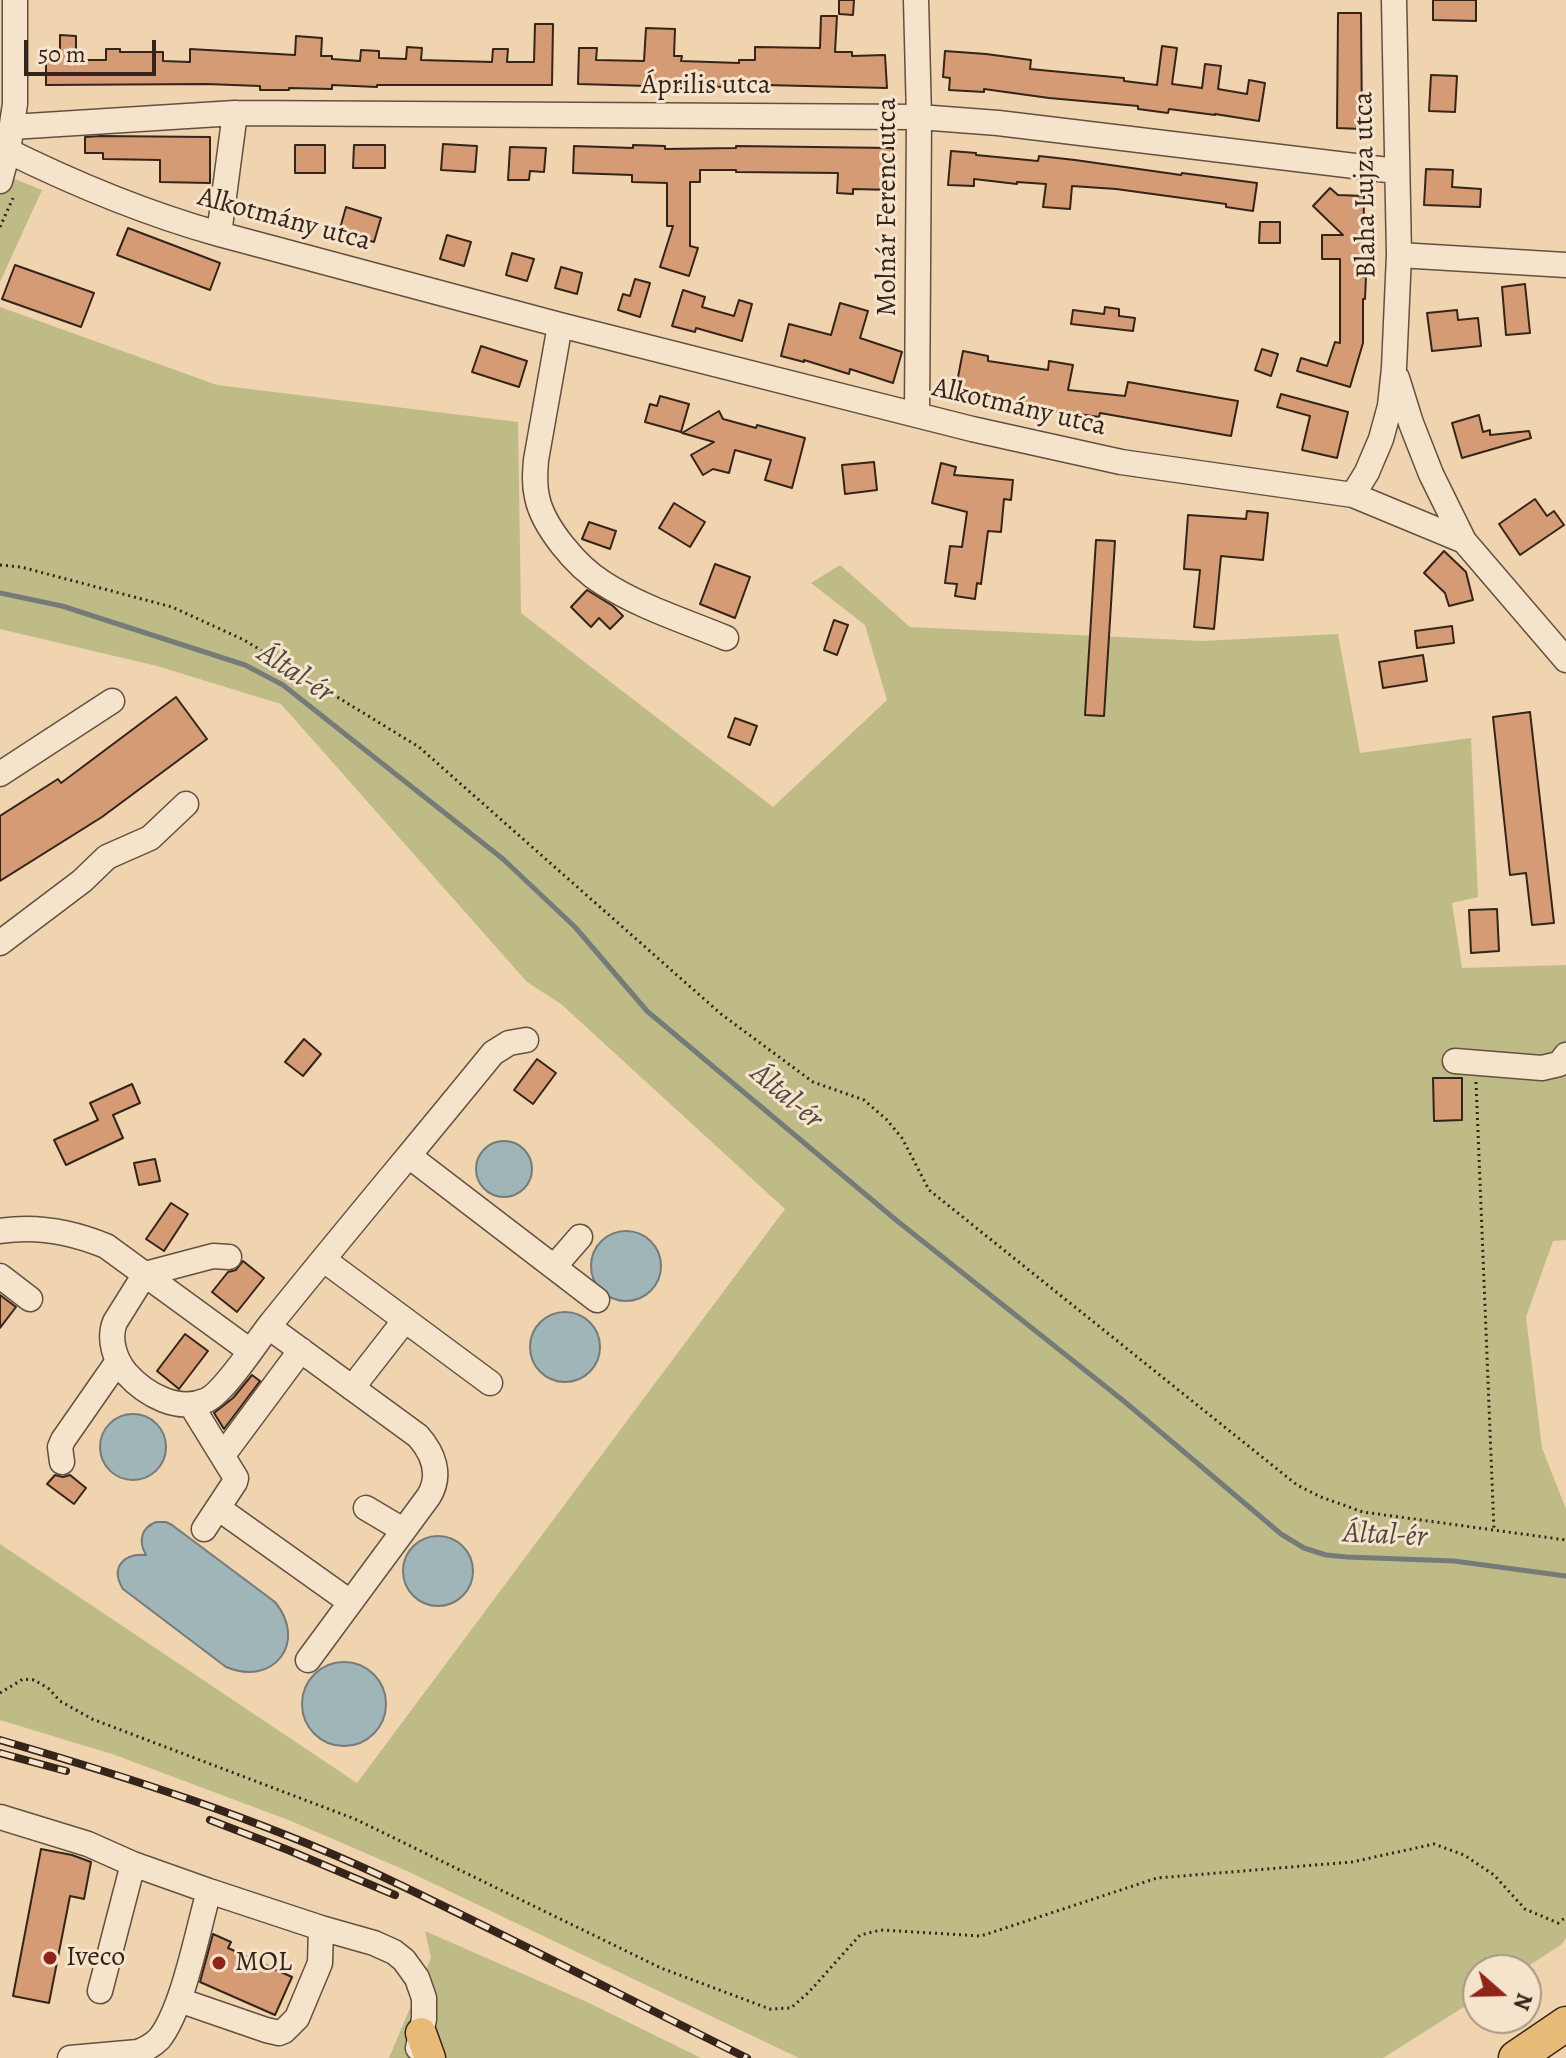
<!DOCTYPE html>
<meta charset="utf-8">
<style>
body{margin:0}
#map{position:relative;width:1566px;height:2058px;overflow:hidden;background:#efd4af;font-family:Alegreya,serif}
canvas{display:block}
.north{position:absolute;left:1462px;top:1954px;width:80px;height:80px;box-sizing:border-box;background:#f5e3cb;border:2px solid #a89784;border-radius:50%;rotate:110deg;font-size:22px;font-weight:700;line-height:32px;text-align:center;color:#34241a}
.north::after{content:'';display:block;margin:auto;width:28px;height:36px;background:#8f2418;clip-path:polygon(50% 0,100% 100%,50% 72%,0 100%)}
.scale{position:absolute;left:24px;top:40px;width:132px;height:36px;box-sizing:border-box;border:4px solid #34241a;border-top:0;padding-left:10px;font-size:24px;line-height:28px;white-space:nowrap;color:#34241a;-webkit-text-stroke:6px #f5e3cb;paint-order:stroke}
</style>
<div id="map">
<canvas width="1566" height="2058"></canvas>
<div class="north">N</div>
<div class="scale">50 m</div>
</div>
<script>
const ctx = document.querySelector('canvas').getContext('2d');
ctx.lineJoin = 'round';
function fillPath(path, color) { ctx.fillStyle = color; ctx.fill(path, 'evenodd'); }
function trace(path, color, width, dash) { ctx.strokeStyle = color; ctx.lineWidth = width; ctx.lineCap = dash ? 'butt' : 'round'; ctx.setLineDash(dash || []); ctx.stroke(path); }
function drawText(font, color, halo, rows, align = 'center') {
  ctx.font = font + ' Alegreya,serif'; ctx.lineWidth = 6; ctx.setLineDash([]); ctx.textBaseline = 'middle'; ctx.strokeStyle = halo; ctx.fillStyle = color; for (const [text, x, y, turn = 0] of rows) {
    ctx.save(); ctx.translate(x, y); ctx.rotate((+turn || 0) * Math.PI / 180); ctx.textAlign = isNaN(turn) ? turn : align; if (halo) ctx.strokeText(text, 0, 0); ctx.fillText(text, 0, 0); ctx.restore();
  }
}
const green = new Path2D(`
 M0,173L42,190L0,282Z
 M0,307L217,385L518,422L521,613L773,807L887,700L865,625L811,583L840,565L910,627L1203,641L1338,634L1360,753L1471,738L1478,897L1452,903L1462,968L1566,965V1240L1553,1241L1526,1317L1542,1448L1566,1509V1938L1561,1945L1522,1970H1478V1998L1383,2058H799L407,1871L291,1821L115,1755L0,1720V1544L357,1783L785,1209L561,1004L527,982L281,704L157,666L0,629Z
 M425,1931L587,2002L701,2058H389L431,1958Z`);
const water = new Path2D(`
 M476 1169a28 28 0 1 1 56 0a28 28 0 1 1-56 0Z
 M591 1266a35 35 0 1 1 70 0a35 35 0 1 1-70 0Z
 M530 1347a35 35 0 1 1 70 0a35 35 0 1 1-70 0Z
 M100 1447a33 33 0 1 1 66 0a33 33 0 1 1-66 0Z
 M156,1522H166L172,1525L275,1602C308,1642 274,1687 226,1667L123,1589C110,1568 123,1553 146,1555C138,1541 141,1528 156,1522Z
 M403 1571a35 35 0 1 1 70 0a35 35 0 1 1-70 0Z
 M302 1704a42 42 0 1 1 84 0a42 42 0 1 1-84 0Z`);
const stream = new Path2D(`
 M0,593L62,606L245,665L283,685L503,859L575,927L647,1011L896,1220L1125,1402L1281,1534L1304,1548L1326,1555L1347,1557L1454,1561L1566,1576`);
const building = new Path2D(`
 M839,0H854L853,15L839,14Z
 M1433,0H1476V21L1433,20Z
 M1338,13H1361L1362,129L1337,128Z
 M821,16H837L835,52H852V56L885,55L887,88L724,84V87L681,85V90L648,89V86L578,84L579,48H597L596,60L644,61L646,28L675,29L674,56H682L681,61L739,63V60H755V47L820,48Z
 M535,24H553L552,85H377V87L332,85V89L289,88V90H260V86L206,84L46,85V61H60V35L76,36V60H106V49H120V52H163V61L190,62V49L295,55L296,36L322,38L321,56H332V59L360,61L361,50L379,51V58L406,59L407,47L422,48L421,60L492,62L493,49H508L507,62H534Z
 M1162,46L1177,48L1172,84L1202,88L1205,64L1221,66L1218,89L1247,94L1249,80L1265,83L1259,121L1215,114V115L1169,109L1168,113L1138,109V106L1049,98L984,89V92L949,90L950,78L943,77L945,51L986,54L1031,60L1030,69L1124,78V81L1157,85Z
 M1431,75L1457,76L1455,112L1429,111Z
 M101,136L210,137V183L160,182V160L103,159V153H85V137Z
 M443,144L477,146L475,172L441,170Z
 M295,145H325V173H295Z
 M354,145H385V168H353Z
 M633,145L665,146V149L736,148V146L893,148L892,190L853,189V194L837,193L838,173L736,172V170H700V182H690V246L698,248L689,276L660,267L673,226H667V183L632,182V175L573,173L574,146L633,148Z
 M510,147L546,148L544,172L530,171L529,180H508Z
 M951,151L976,153V155L1038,161L1039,156L1075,160L1181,175L1182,173L1257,183L1253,211L1226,207V204L1116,189L1072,186L1070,209L1043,207L1046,184L1017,182V184L974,179V186L948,185Z
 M1426,169L1453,170L1452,187L1481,189L1480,207L1424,205Z
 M1330,188L1338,195L1364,196L1363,277H1366L1365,299H1363V343L1350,387L1297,371L1301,358L1327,366L1335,342L1340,343V259H1322V235H1343L1313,206Z
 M346,207L381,218L374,242L339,232Z
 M1260,222H1280V243H1259Z
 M128,228L220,263L210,290L117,255Z
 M447,235L471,242L464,266L440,259Z
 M512,253L534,259L527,281L506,275Z
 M15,265L94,293L81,327L2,299Z
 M561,267L582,273L577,294L555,288Z
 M635,279L650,283L640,317L618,310L623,294L630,296Z
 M1525,284L1530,333L1506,335L1502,287Z
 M683,290L705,297L702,307L734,316L739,300L752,304L742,341L696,328L695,332L672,326Z
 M840,303L868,311L860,338L902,352L893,383L850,369L849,374L804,360V362L781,356L789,324L831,335Z
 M1105,307L1119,309V316L1135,318L1133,331L1071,324L1073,310L1104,314Z
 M1457,310L1458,320L1478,318L1481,346L1432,351L1427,313Z
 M481,346L527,361L519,387L472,372Z
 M1262,349L1278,354L1271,376L1255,370Z
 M963,351L988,356V361L1048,370L1049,361L1073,365L1068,390L1125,396L1128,382L1238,401L1231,436L1100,413L1099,417L1065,412V413L1024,407L1025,404L955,393Z
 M1281,394L1348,412L1337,458L1302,450L1310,416L1277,407Z
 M660,396L689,404L681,432L645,422L650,404L657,406Z
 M719,411L723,419L756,428L757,425L805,438L792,488L765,480L771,460L735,450L729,473L713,469L703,475L691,455L714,442L682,433Z
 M1479,415L1483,432L1490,430V435L1529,431L1531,438L1462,458L1452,423Z
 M874,462L877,490L845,494L842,465Z
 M941,463L956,467L954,475L1013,480L1011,500L1004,499L1001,532L988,531L981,584L977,583L975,599L955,596L957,584L945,583L950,546L962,547L967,512L932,503Z
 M1535,499L1547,516L1554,511L1564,525L1520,555L1499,524Z
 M674,503L705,522L690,547L659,528Z
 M1247,511L1268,513L1263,560L1221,556L1214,629L1194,627L1200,570L1184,569L1188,515L1246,519Z
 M589,522L616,531L610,549L582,539Z
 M1096,540L1115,541L1104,716L1085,715Z
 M1444,551L1466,572L1473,600L1449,606L1445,593L1424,573Z
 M715,564L750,577L735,618L700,604Z
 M587,590L613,606L623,616L610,629L599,618L591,627L571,607Z
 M834,620L848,625L837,655L824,650Z
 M1452,626L1454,643L1417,648L1415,631Z
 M1423,655L1427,681L1383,688L1379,662Z
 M176,697L207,739L102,817L0,881V816L58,779L61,783Z
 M1530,712L1554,923L1532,925L1526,873L1510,875L1493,717Z
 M735,718L757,726L750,745L728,737Z
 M1497,909L1499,951L1471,953L1469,910Z
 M304,1039L321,1054L303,1076L285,1062Z
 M537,1059L556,1073L533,1104L514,1090Z
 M1433,1078H1462V1120L1434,1121Z
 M132,1084L140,1103L113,1115L123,1138L66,1165L54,1140L98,1120L90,1103Z
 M155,1159L160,1181L139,1185L134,1163Z
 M171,1203L188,1214L164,1251L146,1239Z
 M243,1261L264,1278L237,1312L212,1292L228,1272L236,1270Z
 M0,1295L16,1307L0,1328Z
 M185,1334L208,1351L179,1389L157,1371Z
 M252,1375L260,1381L224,1429L214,1413L233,1398Z
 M55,1475L63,1477L70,1475L86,1488L74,1504L47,1484Z
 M41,1849L72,1855L91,1862L84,1899L70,1896L49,2003L13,1996Z
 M213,1934L231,1942L228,1948L292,1977L275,2015L200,1982Z`);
const path = new Path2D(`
 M0,227L13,198
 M0,565L21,567L172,607L244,640L419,747L721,1014L813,1082L864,1100L886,1119L902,1138L929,1190L1297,1485L1321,1497L1363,1512L1566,1540
 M1476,1082L1494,1530
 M0,1693L23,1679L34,1680L48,1688L60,1701L92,1719L355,1819L661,1968L770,2009L791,2008L809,1992L860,1935L881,1930L981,1936L1157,1878L1352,1862L1434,1844L1464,1855L1494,1875L1525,1909L1558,1923L1566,1917`);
const minor = new Path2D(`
 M916,0L919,117L917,415
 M12,127L235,113L919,117L998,123L1396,171
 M0,147C70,182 144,213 219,234L560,325L972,429L1121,462L1353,495L1464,541
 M0,181L8,151L15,104V0
 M219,234L235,113
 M1399,255L1566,265
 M560,325L536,460C535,472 534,484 537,497C543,527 577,567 603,583C640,607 685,621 726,638
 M1397,378L1411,423L1431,474L1464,541L1566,660
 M1353,495L1367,472L1381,439L1390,406L1394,368L1399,255L1394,0
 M0,774L112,701
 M0,943L82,881L107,857L150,838L186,804
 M1455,1061L1542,1068L1559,1064L1566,1055
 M409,1156L597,1300
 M0,1231C37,1225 72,1232 106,1246L250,1351
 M229,1257L213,1256L145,1274L115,1322C108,1339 115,1360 126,1373C146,1395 178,1413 207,1400C224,1392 256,1343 269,1326C343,1234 419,1144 493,1053L509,1043L526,1040
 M324,1260L490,1383
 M554,1267L580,1237
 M0,1276L30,1299
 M269,1327L418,1436C433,1453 442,1474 429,1496L308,1660
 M352,1388L405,1320
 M191,1405L236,1478L235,1482L204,1529
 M223,1455L301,1350
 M62,1462L60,1447L63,1440L118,1361
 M218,1508L350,1602
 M366,1508L403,1530
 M0,1817L88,1844L133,1864L209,1891L321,1928L374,1943L394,1952L404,1960L417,1978L424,1998V2019L418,2048
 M100,1991L133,1864
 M179,2000L266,2030L279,2033L284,2031L297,2018L320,1963L321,1928
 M70,2058L138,2052C146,2049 153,2045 159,2039C183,2010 198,1929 209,1891`);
const major = new Path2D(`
 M421,2033L430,2058`);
const highway = new Path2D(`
 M1516,2058L1566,2024`);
const rail = new Path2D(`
 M0,1740C128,1777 256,1818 377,1874C502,1933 624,1997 747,2058
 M0,1753L66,1771
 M210,1820L288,1850L395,1895`);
const markers = [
 [50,1958,8,"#8f2418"],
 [219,1963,8,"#8f2418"]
];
const streetNames = [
 ["Április utca",706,86],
 ["Blaha Lujza utca",1366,185,-91],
 ["Molnár Ferenc utca",888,207,-90],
 ["Alkotmány utca",284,220,15],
 ["Alkotmány utca",1019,408,13]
];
const poiNames = [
 ["Iveco",66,1958],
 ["MOL",235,1963]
];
const waterNames = [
 ["Által-ér",295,674,33],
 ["Által-ér",786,1097,40],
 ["Által-ér",1385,1536,3]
];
fillPath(green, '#bebb87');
fillPath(water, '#a0b5b7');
trace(water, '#757b78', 2);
trace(stream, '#757b78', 5);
fillPath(building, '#d49b74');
trace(building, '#34241a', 2);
trace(minor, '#63503f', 27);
trace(major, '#34241a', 33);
trace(highway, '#34241a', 37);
trace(path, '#34241a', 3, [2, 4]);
trace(minor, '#f5e3cb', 24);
trace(major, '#e8ba78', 30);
trace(highway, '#e8ba78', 34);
trace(rail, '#34241a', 8);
trace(rail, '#f5e3cb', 5, [15]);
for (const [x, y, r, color] of markers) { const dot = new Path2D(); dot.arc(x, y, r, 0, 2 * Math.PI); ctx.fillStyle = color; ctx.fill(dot); trace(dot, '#f5e3cb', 3); }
drawText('28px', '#34241a', '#f5e3cb', streetNames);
drawText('28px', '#34241a', '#f5e3cb', poiNames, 'left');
drawText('italic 30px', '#4f4841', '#f5e3cb', waterNames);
</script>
